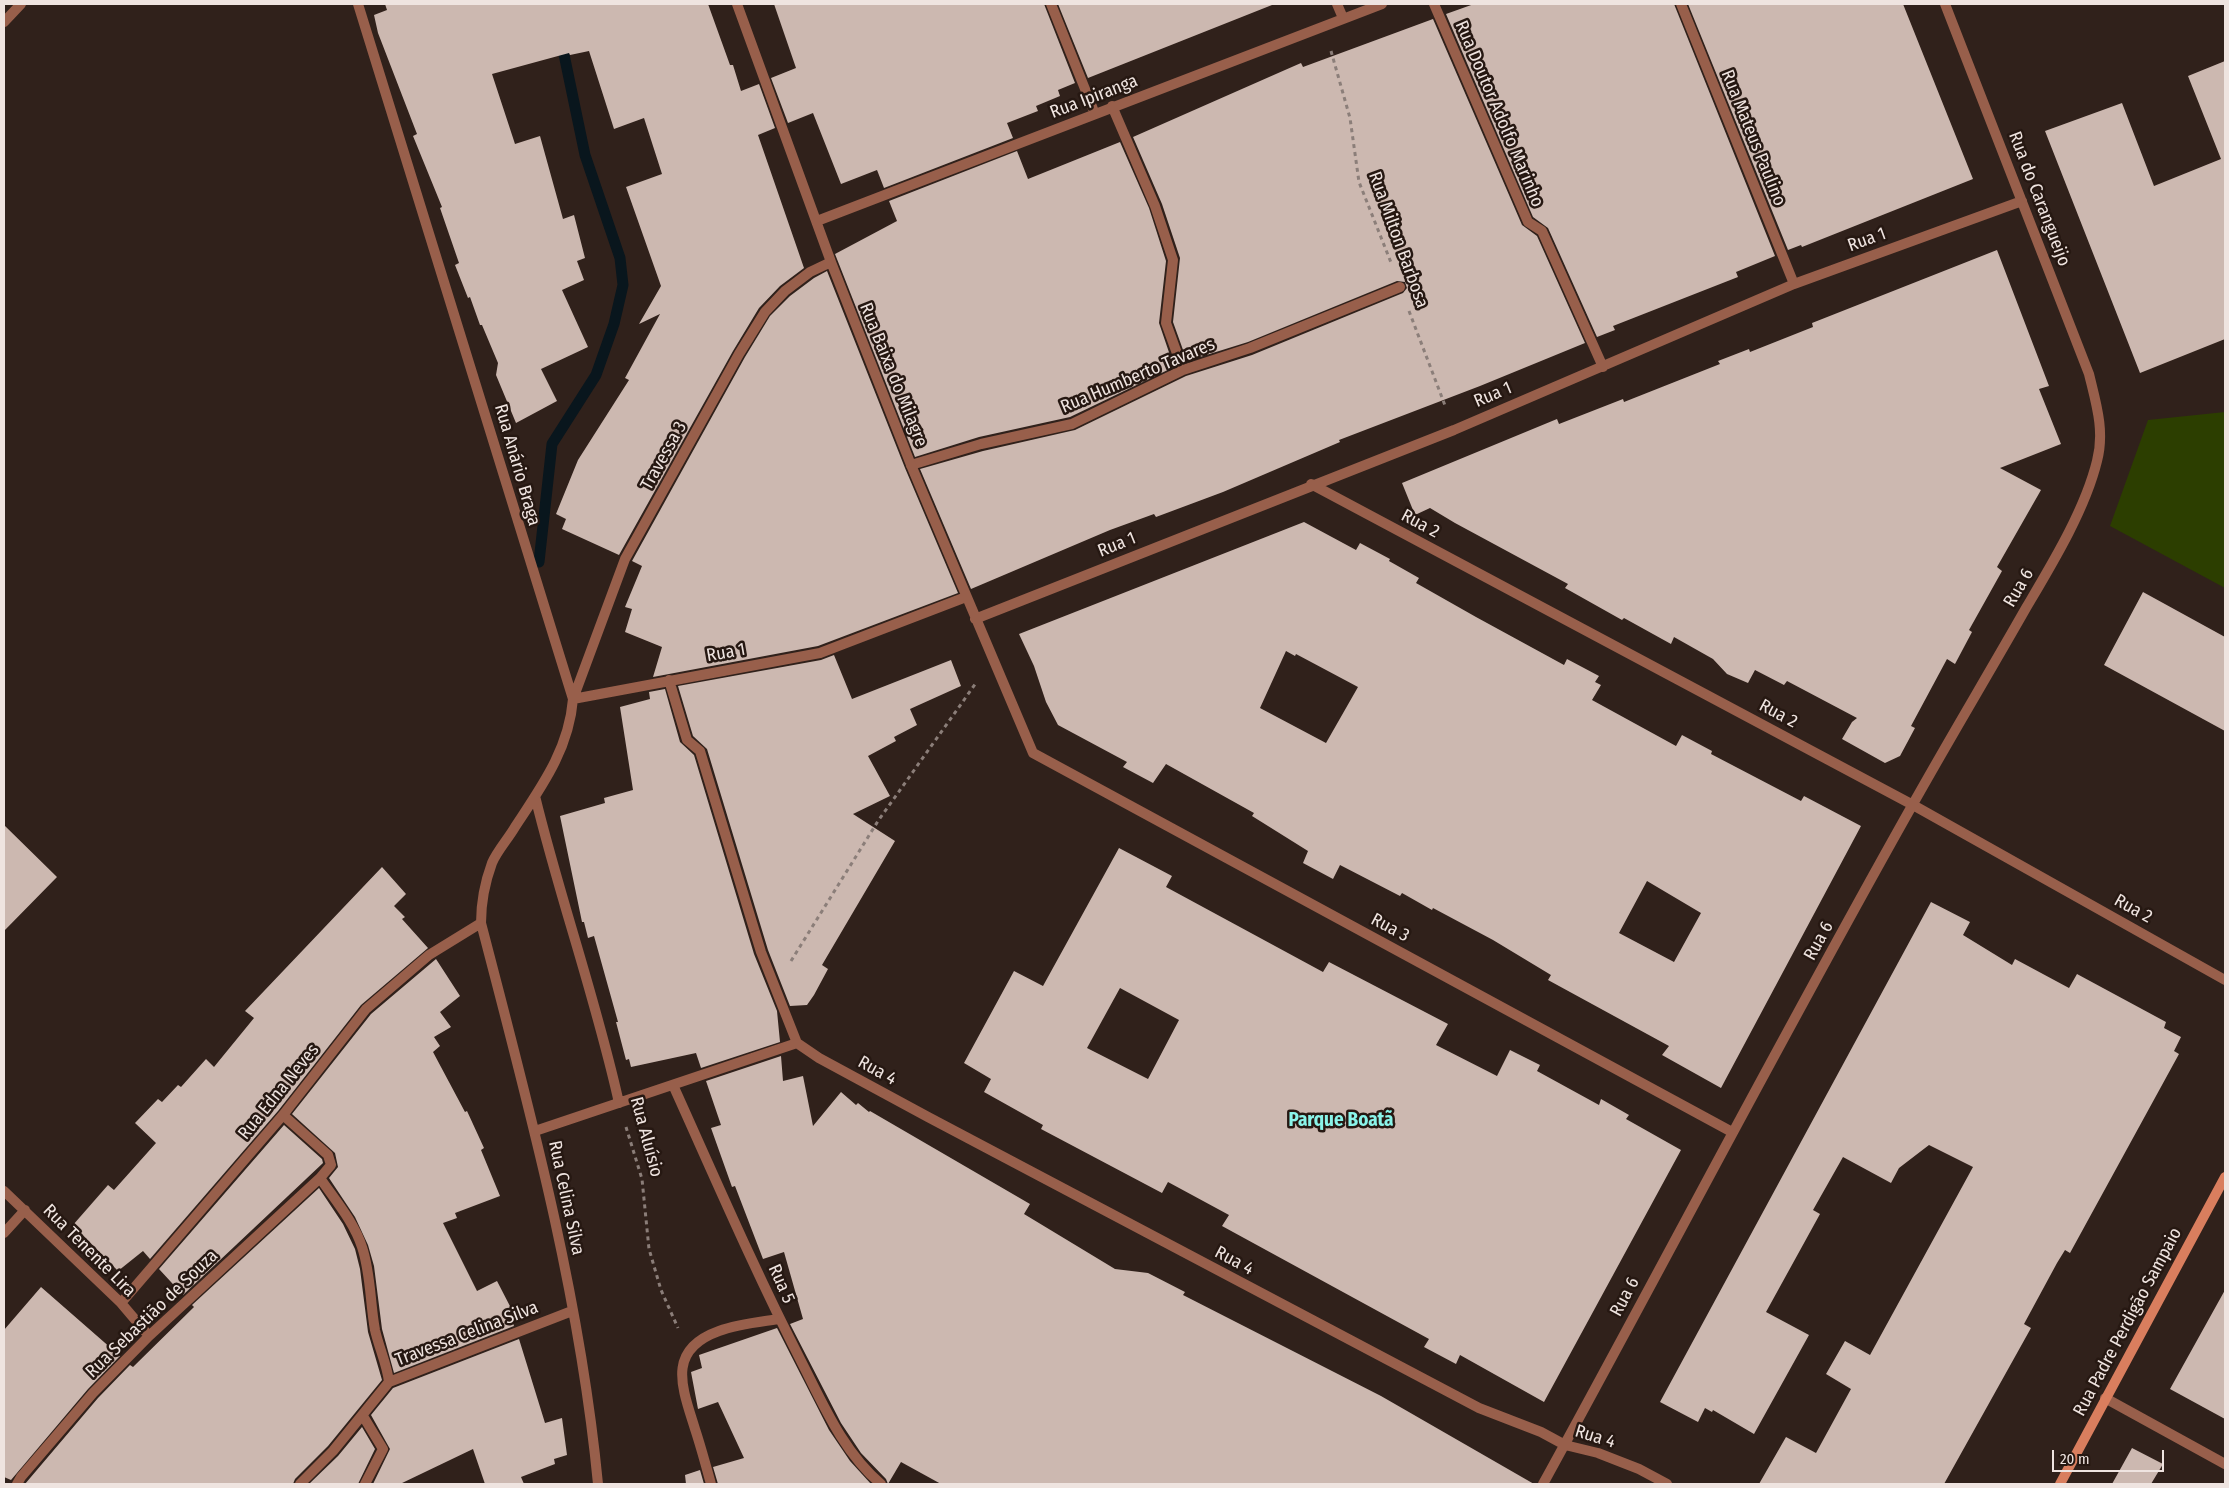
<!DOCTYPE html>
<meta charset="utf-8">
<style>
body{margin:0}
#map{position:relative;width:2229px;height:1488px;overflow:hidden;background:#30211b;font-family:"Fira Sans Condensed",sans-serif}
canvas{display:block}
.frame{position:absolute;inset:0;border:5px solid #efe4e0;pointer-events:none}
.scale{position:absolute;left:2052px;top:1450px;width:112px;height:22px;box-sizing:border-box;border:2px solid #efe4e0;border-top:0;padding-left:6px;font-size:15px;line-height:18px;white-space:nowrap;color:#efe4e0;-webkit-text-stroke:4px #261812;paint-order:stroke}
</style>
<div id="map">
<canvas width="2229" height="1488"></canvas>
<div class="frame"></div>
<div class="scale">20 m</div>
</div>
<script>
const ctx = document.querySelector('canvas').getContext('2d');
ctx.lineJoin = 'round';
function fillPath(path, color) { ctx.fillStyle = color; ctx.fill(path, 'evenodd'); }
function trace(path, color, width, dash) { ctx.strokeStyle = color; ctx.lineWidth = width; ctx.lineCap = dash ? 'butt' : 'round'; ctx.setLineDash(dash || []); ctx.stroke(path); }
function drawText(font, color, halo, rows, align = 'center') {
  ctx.font = font + ' "Fira Sans Condensed",sans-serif'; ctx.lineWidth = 5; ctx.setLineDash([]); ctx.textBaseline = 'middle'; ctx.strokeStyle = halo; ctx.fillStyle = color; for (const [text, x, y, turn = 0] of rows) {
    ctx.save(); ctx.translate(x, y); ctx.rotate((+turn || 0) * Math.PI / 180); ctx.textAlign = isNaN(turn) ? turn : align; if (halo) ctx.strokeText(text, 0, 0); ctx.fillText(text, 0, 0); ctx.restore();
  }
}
const green = new Path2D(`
 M2225,412V588L2110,526L2148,420Z`);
const stream = new Path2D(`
 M539,562L552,444L596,375L614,324L623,285L620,258L585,155L561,40`);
const building = new Path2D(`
 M385,4H708L730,65H733L741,91L759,84L775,128L758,135L804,268L780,286L759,308L733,351L619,555L562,529L566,519L556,514L578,460L629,380L625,378L660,314L639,324L661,286L626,187L662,174L644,118L614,129L589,51L570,55L569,53L492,74L515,144L540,136L563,219L574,215L585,258L577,261L584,280L562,290L588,347L541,369L557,401L516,423L496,375L498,363L482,325H480L470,297L468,298L455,265L459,263L440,208L442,207L413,136L417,134L378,33L374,15L387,10Z
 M774,4H1044L1075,83L1058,90L1060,96L1036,106L1038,111L1007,123L1013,138L884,188L877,170L841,184L813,113L788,123L771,78L796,68Z
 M1058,4H1272V5L1088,78Z
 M1474,4H1674L1775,256L1736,272L1738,277L1613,326L1615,330L1597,337L1548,228L1533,217L1446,14Z
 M1688,4H1903L1973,179L1802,247L1801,245L1788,250Z
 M1433,19L1522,225L1537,236L1585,343L1480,386L1339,440L1340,442L1223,492L1156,517L1154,514L1110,530L971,589L920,469L983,451L1075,430L1186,376L1252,355L1403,293L1407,288L1405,282L1397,281L1248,342L1187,361L1173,322L1180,258L1162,204L1133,137L1285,70L1301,63L1303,67Z
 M2225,61V339L2140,373L2045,131L2122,103L2154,186L2221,159L2188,76Z
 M1120,142L1149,208L1166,261L1159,323L1174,367L1070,417L979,437L915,457L835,254L897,221L889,201L1017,151L1028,179Z
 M1997,250L2049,386L2039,389L2061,444L2000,468L2041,490L1997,567L2002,571L1969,630L1972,632L1955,664L1947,659L1911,726L1915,728L1900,756L1885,763L1842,739L1852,722L1857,718L1787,681L1784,685L1755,670L1748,683L1727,674L1713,659L1674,637L1671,644L1624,618L1622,620L1565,588L1568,584L1455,523L1430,508L1415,515L1402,483L1557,419L1559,424L1623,399L1624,402L1720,364L1718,361L1749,349L1750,352L1813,327L1812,323Z
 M827,271L905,468L958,593L818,646L653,677L662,647L625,632L632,609L625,607L642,566L632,561L745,357L770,316L790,296L814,278Z
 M1304,522L1356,550L1360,543L1390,559L1389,561L1419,578L1416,583L1476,617L1564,665L1567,659L1599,676L1595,682L1601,685L1592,700L1676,746L1682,735L1712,751L1711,754L1801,801L1804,796L1861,826L1721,1088L1662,1055L1669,1046L1548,980L1551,975L1493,940L1433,908L1432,910L1402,893L1400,896L1340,865L1333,879L1303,863L1308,851L1252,816L1254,813L1166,764L1153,783L1123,767L1127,762L1058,725L1046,702L1034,666L1019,634ZM1286,651L1295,656L1296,654L1358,687L1326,743L1260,708ZM1647,881L1701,913L1674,962L1619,933Z
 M2143,592L2225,637V731L2104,665Z
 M834,655L852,699L951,660L961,686L910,709L917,725L894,737L896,741L868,756L890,796L853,814L895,841L822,965L828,969L814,995L807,1005L790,1006L768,950L707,749L693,736L678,686L821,660Z
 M665,689L680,742L694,755L754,954L777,1011L780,1042L701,1068L696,1053L631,1067L629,1059L626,1060L616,1022H618L594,936L588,938L584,922H582L560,816L605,803L604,798L633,790L620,707L650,699L649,692Z
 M4,825L57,877L4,931Z
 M1119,848L1172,876L1166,887L1323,972L1329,962L1448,1024L1436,1045L1497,1076L1510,1050L1540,1065L1537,1071L1599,1105L1601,1099L1629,1115L1626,1119L1681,1150L1544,1402L1460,1355L1456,1364L1424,1347L1429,1339L1222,1226L1229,1215L1168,1182L1162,1193L1041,1129L1043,1125L984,1092L991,1079L964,1063L1014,971L1043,986ZM1120,988L1179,1020L1148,1079L1087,1048Z
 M382,867L406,894L394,906L405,917L402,919L428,948L361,1005L278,1111L150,1259L143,1251L118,1271L73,1225L108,1185L114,1190L156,1143L135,1123L158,1099L162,1102L178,1085L181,1087L206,1059L214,1067L254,1018L245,1011Z
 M1931,902L1970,922L1963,935L2012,965L2015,959L2069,988L2077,974L2166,1022L2164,1028L2181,1037L2174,1051L2179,1054L2070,1253L2065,1250L2057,1263L2024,1324L2031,1328L1944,1484H1759L1786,1437L1816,1453L1851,1389L1826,1374L1845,1341L1870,1355L1973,1167L1929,1145L1899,1168L1891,1183L1843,1157L1813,1210L1820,1214L1766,1312L1809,1335L1754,1434L1713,1410L1712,1412L1705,1408L1698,1422L1660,1402Z
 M436,959L460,996L440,1012L451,1027L434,1037L440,1046L433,1052L465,1112L467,1111L484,1148L481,1150L500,1196L455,1213L457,1218L443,1223L477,1291L497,1281L513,1312L510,1314L514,1326L394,1373L382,1329L374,1266L368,1245L355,1217L329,1178L338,1167L335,1153L292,1114L371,1014Z
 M781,1056L783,1081L803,1076L813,1126L841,1092L856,1105L858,1103L869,1112L870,1111L1030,1204L1024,1214L1115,1269L1148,1273L1185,1292L1183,1295L1381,1396L1534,1484H941L901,1462L888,1484L886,1479L861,1453L841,1423L790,1324L803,1319L784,1252L763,1259L735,1186L732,1187L711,1128L721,1125L706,1081Z
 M284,1125L322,1159L323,1163L183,1295L159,1269Z
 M319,1188L343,1224L355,1249L360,1269L368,1332L382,1380L328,1446L295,1479L293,1484H25L98,1398L130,1365L133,1367L194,1307L192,1305Z
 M41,1287L120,1356L88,1389L11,1480L4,1477V1330Z
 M2225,1290V1419L2170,1389Z
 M777,1328L829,1430L850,1461L871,1484H718L713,1467L744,1458L718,1402L698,1409L691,1372L702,1368L699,1355Z
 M519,1339L545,1423L562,1418L567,1455L554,1459L555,1464L521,1477L524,1484H485L473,1449L400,1484H373L390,1449L371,1415L393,1388Z
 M362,1427L375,1449L358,1484H309L338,1456Z
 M2132,1448L2163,1464L2151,1484H2112Z
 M700,1470L704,1484H686L685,1475Z`);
const path = new Path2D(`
 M1331,51L1350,118L1359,182L1392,265
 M1409,311L1446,408
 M791,961L878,821L976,683
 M626,1127L642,1179L649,1249L661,1290L678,1328`);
const service = new Path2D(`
 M1112,106L1155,206L1173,260L1166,323L1183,370
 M911,465L981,444L1072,424L1183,370L1250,348L1400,287`);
const minor = new Path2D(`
 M358,4L573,699C569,749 542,786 515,827C508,839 497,851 492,863C485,882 481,903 481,923C529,1107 580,1295 598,1484
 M737,4L831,262L911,465L1033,753L1732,1132
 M1051,4L1095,114
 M1337,4L1343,18
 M1434,4L1528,222L1542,231L1603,367
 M1681,4L1794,284
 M4,22L21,4
 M817,221L1382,4
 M1311,484L1913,805L2225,980
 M975,619L1454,430L1794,284L2022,201
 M669,680L687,740L700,751L761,952L797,1043L819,1058L928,1117L1479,1408L1541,1432L1565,1445L1598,1453L1639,1469L1667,1484
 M573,699L625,559L739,354L765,312L785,291L810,272L831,262
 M573,699L820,653L966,597
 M535,796C560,899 596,999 619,1103
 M673,1085C715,1178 755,1271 801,1361C823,1404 843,1452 881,1484
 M283,1115L328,1155L331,1165L320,1178C335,1200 354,1222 362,1247C371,1274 370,1303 375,1330C379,1348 387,1364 389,1382
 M535,1131L797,1043
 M4,1191L121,1303L149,1336
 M4,1233L25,1210
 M121,1303L283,1115L366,1009L429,955L481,923
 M2105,1398L2225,1464
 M363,1416L383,1449L365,1484
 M17,1484L21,1477L93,1393L149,1336L320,1178
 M300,1484L333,1451L389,1382L572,1311
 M711,1484C706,1466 701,1447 695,1429C682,1387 666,1350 719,1331C738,1324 760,1322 779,1319
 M1543,1484C1667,1258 1786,1029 1913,804C1950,738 1989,673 2026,608C2052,564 2085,510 2097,461C2105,431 2096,403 2089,374L1945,4`);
const secondary = new Path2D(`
 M2060,1484L2225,1177`);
const streetNames = [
 ["Rua Ipiranga",1094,97,-21],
 ["Rua Doutor Adolfo Marinho",1499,114,67],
 ["Rua Mateus Paulino",1753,138,68],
 ["Rua do Carangueijo",2039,199,69],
 ["Rua Milton Barbosa",1398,240,70],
 ["Rua 1",1867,240,-20],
 ["Rua Baixa do Milagre",893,375,68],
 ["Rua Humberto Tavares",1138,376,-23],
 ["Rua 1",1493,395,-23],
 ["Travessa 3",664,456,-61],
 ["Rua Anário Braga",517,465,74],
 ["Rua 2",1420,524,28],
 ["Rua 1",1117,545,-22],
 ["Rua 6",2019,588,-60],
 ["Rua 1",726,653,-10],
 ["Rua 2",1778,714,28],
 ["Rua 2",2133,909,29],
 ["Rua 3",1390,928,28],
 ["Rua 6",1819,941,-61],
 ["Rua 4",877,1071,29],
 ["Rua Edna Neves",279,1092,-51],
 ["Rua Aluísio",646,1137,75],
 ["Rua Celina Silva",566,1198,78],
 ["Rua Tenente Lira",89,1251,45],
 ["Rua 4",1234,1261,28],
 ["Rua 5",781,1284,66],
 ["Rua 6",1625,1297,-62],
 ["Rua Sebastião de Souza",152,1314,-44],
 ["Rua Padre Perdigão Sampaio",2128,1322,-62],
 ["Travessa Celina Silva",467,1334,-21],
 ["Rua 4",1595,1437,17]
];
const neighbourhoodNames = [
 ["Parque Boatã",1341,1121]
];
fillPath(green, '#2c3e00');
trace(stream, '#09161d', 11);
fillPath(building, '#ccb8b0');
trace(path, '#8b7e79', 3, [4, 4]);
trace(service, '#985f4b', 10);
trace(minor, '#985f4b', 10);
trace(secondary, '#d97e5e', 10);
drawText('18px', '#efe4e0', '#261812', streetNames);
drawText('bold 19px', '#8af4e9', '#261812', neighbourhoodNames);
</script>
